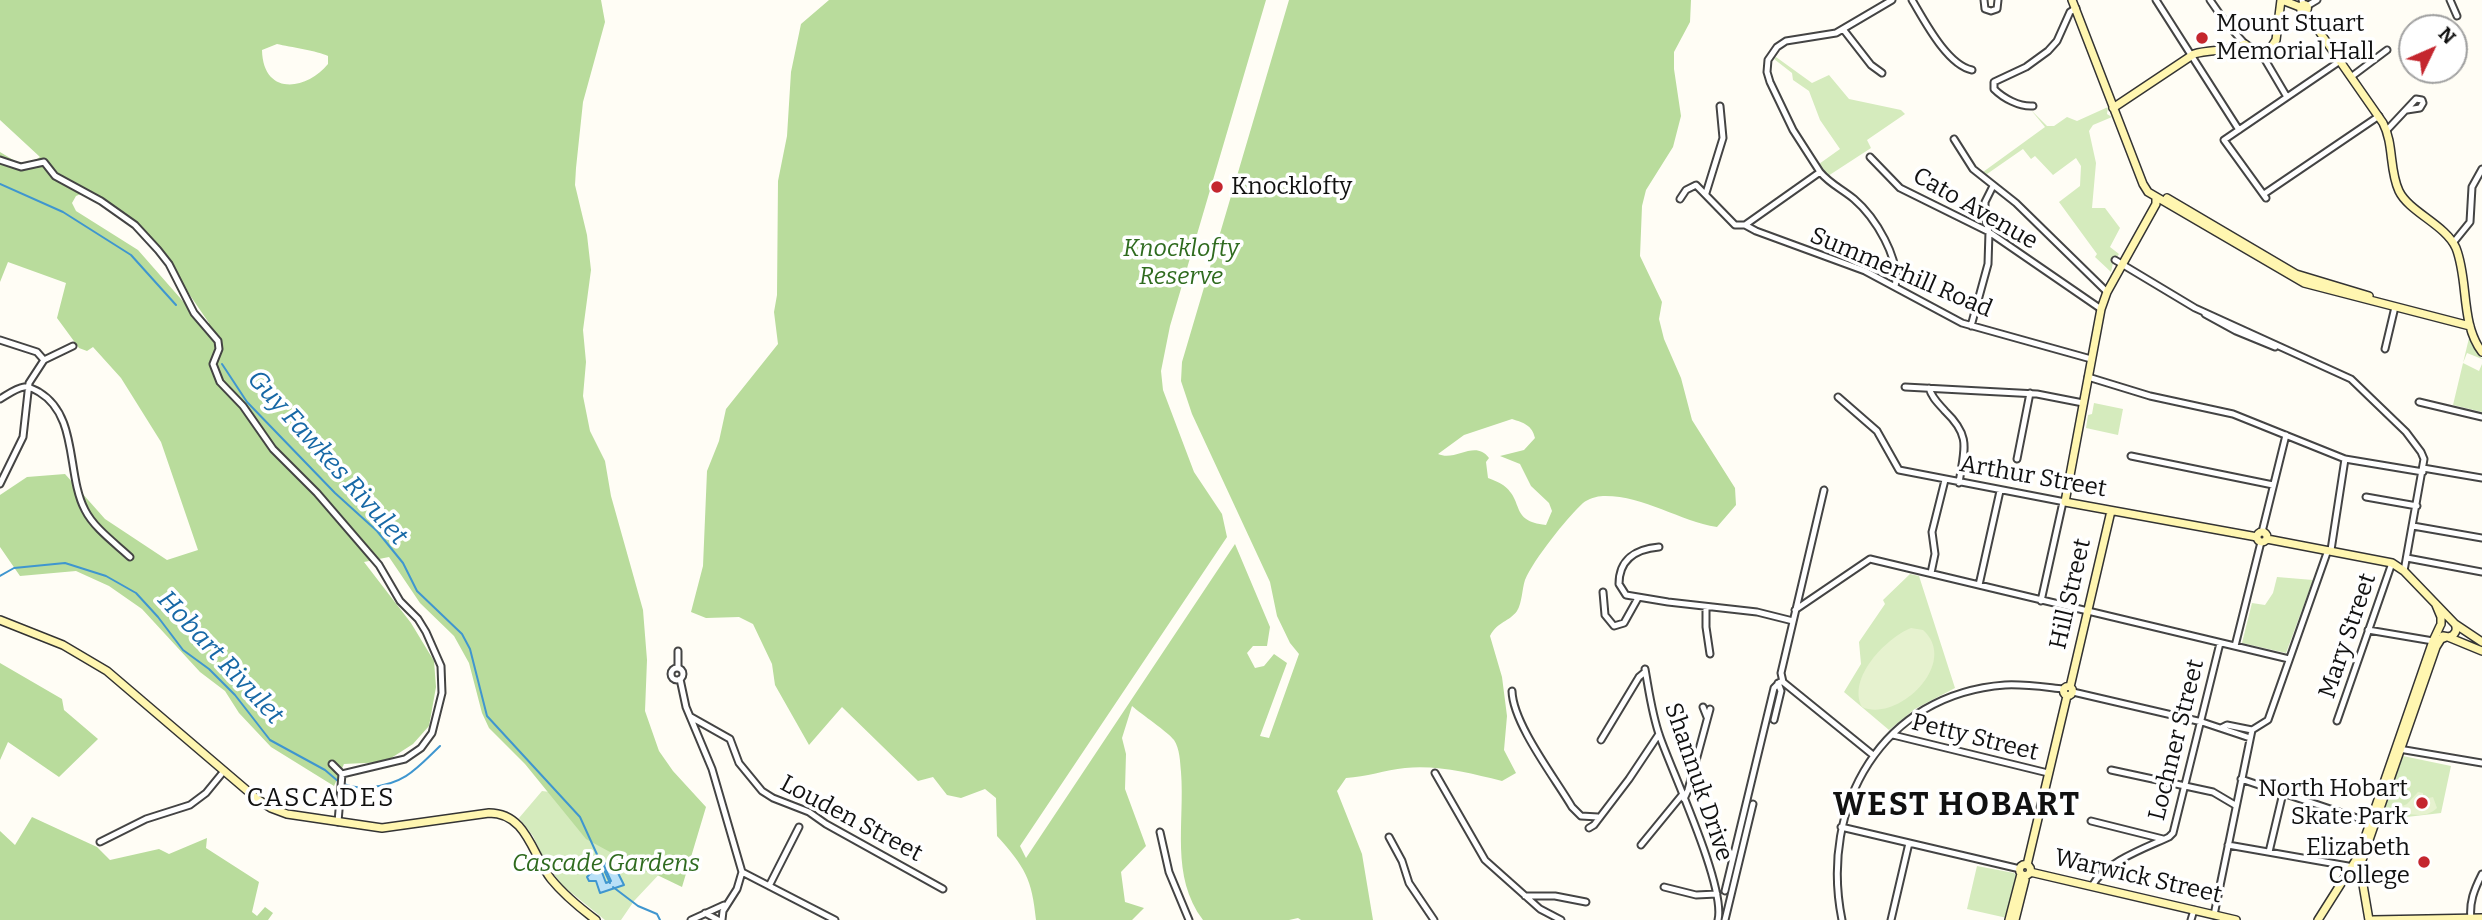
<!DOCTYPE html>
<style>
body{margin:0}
#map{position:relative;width:2482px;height:920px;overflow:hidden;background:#fffdf5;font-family:Bitter,serif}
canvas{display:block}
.north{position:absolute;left:2398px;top:14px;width:70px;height:70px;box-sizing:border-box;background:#fff;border:2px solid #a0a0a0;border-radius:50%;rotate:46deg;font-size:19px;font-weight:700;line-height:28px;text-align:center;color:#111}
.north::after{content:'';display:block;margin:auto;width:24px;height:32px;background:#c4262e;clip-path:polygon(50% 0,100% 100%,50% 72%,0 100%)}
</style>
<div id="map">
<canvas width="2482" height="920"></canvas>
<div class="north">N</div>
</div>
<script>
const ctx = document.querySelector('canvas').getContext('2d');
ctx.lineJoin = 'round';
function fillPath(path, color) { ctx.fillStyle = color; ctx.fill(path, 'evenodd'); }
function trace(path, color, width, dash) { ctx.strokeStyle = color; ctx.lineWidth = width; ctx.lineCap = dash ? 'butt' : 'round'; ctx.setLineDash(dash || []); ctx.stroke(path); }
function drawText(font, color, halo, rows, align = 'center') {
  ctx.font = font + ' Bitter,serif'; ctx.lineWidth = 7; ctx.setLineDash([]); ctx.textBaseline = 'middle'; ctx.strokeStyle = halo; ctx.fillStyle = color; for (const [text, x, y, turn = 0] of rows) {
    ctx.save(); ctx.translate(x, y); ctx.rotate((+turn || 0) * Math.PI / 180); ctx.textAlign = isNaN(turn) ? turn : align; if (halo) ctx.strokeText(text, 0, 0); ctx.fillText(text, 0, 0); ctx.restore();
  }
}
const green = new Path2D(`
 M1776,57L1812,83L1829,75L1849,99L1901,110L1905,114L1867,140L1871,148L1828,176L1819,164L1840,149L1820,120L1809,91L1793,80L1792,73L1774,59Z
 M2108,107L2107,114L2112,117L2093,125L2089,131L2096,163L2092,208H2105L2120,228L2110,247L2119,254L2113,263L2111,272L2095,257L2097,254L2059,202L2080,186L2081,166L2076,158L2053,175L2035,156L2031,159L2023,149L1987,174L1983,172L2045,127L2031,110L2047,126H2054L2067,117L2077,121Z
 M2469,338L2482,359L2467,353L2463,363L2479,371L2482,364V412L2453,405Z
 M2094,403L2123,409L2118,435L2086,428L2088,415L2092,414Z
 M1910,574L1919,576L1955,688L1915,709L1889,730L1844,692L1861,664L1859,642L1885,604L1883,600Z
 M2277,577L2313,580L2286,653L2242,643L2252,603L2265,605L2273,593Z
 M2403,756L2451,766L2441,813L2381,820Z
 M542,791L550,792L666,867L634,901L621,920H605L563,886L546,864L533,836L519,818Z
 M1977,866L2014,873L2018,878L2007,918L1967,909Z`);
const forest = new Path2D(`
 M0,0H601L605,22L583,102L576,168L575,185L587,235L591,270L583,330L586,362L583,396L590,431L605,461L611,496L643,610L647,660L645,711L659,751L673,771L706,807L682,887L653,873L623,869L610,852L586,839L525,764L489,728L482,713L469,663L454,636L420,603L389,557L364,562L411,623L434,661L436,687L429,726L413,744L385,762L344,764L334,786L271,747L239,713L225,691L200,672L142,609L109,586L76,571L20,576L0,547V495L27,477L65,474L105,519L167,560L198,550L161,442L121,378L93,347L87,351L79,348L57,318L66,283L8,262L0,282V152L25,167L40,157L0,120ZM277,44C290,47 318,51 328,56V64C306,91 263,96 262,50ZM83,193L98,196L152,240L209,323H202L138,250L76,211L72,203L76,196Z
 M829,0H1266L1170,326L1161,371L1163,390L1194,472L1222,514L1227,537L1020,846L1026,858L1235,544L1270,627L1267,646H1253L1247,653L1255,668L1264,666L1274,654L1287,663L1260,736L1269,738L1299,654L1290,643L1277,616L1270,582L1192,414L1181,381L1182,362L1289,0H1691L1690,22L1674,52V69L1681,116L1673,147L1646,190L1642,206L1640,256L1662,302L1659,319L1664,339L1681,378L1692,420L1735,488L1736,505L1717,527C1679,521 1643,495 1603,496C1597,496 1588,499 1583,503C1566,519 1534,559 1525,580C1522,589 1522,603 1517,611C1509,622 1498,621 1490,636L1502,677L1507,716L1504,750L1516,773L1502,781C1469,773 1439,765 1405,768C1385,770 1366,777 1346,778L1337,791L1362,854L1373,920H1301L1298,918L1289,920H1203C1170,876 1185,823 1181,772C1180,762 1180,749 1174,740C1168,732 1141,714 1132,706L1122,738L1126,754L1125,789L1146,846L1121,872L1125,902L1144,908L1132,920H1036C1032,879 1025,867 997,836L996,798L985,789L961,798L947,795L933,777L918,781L842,707L809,745L775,685L772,664L753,624L739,617L706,618L691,612L703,566L707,471L719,441L726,409L778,344L774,312L777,295L778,181L787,136L791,72L801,24ZM1512,419C1524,423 1532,425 1535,438L1524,450L1500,456L1520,464L1531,486L1549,503L1552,511L1546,525C1509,521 1525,501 1503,485C1499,482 1493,480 1488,478L1486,462L1489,458C1475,439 1456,462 1438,454L1464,435Z
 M0,663L62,699L64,710L98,739L59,777L8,742L0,760Z
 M32,817L97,847L110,860L159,849L169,854L207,838L206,848L259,882L252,912L257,916L265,907L273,913L268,920H0V831L15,845Z`);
const pitch = new Path2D(`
 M1911,628L1923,630C1960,663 1898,723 1862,707C1847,678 1886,638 1911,628Z
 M2418,792L2423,793L2424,799L2433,797L2437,808C2427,817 2419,815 2406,814L2404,810L2401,811L2400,807L2407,804Z`);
const water = new Path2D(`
 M605,863H613L624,885L600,893L596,881H589L587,877L597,867H600L606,883L611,881L604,866Z`);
const stream = new Path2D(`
 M0,184L63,212L131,255L176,305
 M222,364L247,402L335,493L377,531L403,563L417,591L462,634L470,649L487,716L580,817L610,883
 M0,576L14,568L65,563L106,576L136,593L158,617L183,650L209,669L235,695L270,740L325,770L339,782
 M344,784C353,788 361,788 371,787C405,784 417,768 440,746
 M613,887L638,906L657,914L660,920`);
const street = new Path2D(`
 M1912,0C1924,20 1947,65 1972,70
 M1984,0L1985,9L1991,11L1997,9L1998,0
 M2156,0L2239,130
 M2210,0L2226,23L2245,44
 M2302,0L2303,4
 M2450,0L2457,16
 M2307,6L2317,0
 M1843,29L1871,65L1882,73
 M2264,58L2287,97
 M2351,77L2387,50
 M2033,106C2019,107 2003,98 1994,89V82L2026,67L2048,51L2057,41L2070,12L2076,8
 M2387,130L2416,99L2422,100L2423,103L2420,108L2407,110
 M1954,139L1973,169L2016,203L2107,292
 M1870,157L1900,188L1989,232L2101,309
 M0,160L21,167L44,162L55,176L101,201L135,225L158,250L169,264L194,313L218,341L219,349L213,364L220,382L243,406L273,449L317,493L379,565L400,601L418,619L426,632L441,666L442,693L432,733L421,748L405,759L342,774L338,822
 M1820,172L1793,130L1770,82L1767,72L1768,60L1777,47L1786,41L1836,33L1892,0
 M1706,193L1723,138L1720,106
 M2264,194L2379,116
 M2266,198L2224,140L2340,61
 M1680,199L1686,190L1696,185L1735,225H1745L1756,231L1865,271L1962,323L2091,359
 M1745,225L1820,172C1830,184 1842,189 1854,199C1875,217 1901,259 1895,287
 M2453,243L2470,222L2472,187L2482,169
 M2115,260L2195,308L2351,379L2406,432L2421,452L2424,459L2404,571
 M2205,314L2236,331L2275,347
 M1971,326L1988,264L1989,232L1985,216V202L1993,186
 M0,340L37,352L44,360L73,346
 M2385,349L2395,307
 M2088,377L2150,396L2233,414L2345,459L2423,472
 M1905,387L2037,394L2083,403
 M1929,388C1932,398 1938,403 1945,411C1972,437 1964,449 1959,483
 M1838,397L1877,431L1899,470L2065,502
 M0,399C7,395 16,388 24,387C29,386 35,390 39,392C79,416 66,474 85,510C94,528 115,543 130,557
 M2419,402L2482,417
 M2131,456L2273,485
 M2017,459L2030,393
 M2423,468L2482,478
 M0,484L23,437L29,383L44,360
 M2366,497L2417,506
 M2413,526L2482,538
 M2262,532L2286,435
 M1659,547C1636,549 1619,559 1619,584L1626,595L1668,602L1757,612L1793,621
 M2331,550L2345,459
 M2407,558L2482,572
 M1931,573L1935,554L1932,532L1945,480
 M1979,585L2000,491
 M1603,592L1605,615L1614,626L1624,623L1638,598
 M2041,601L2063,502
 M1706,607V627L1710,654
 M1795,610L1870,559L2289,659
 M2368,630L2433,641
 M2235,646L2261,542
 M678,651V668
 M671 674a6 6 0 1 1 12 0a6 6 0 1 1-12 0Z
 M1645,669C1649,691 1652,715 1660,737C1673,774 1726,887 1718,920
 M680,679L686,707L712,769L742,872L737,889L723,911L722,920
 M1783,682L1873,755
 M1512,691C1513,724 1555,778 1572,807L1581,816L1598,817
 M2073,692L2202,722L2250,738
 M1703,707L1707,717
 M691,717L730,739L739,763L762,791L773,798L809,812L826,824L943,889
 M1774,720L1781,691L1778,683
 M2337,721L2392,563
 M2221,728L2227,725L2252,730
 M1893,735L2048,773
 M1601,740L1639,677L1645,672
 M2399,749L2482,763
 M332,764L342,774
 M2111,770L2213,792L2235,805
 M1435,773L1485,860L1540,909L1561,920
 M2241,779L2372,823
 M1684,799L1688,790L1710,709
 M2091,821L2163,839
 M1841,827L2020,869
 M1589,828L1594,825L1629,779L1659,734
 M1160,832L1169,872L1189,920
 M1389,837L1402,861L1409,883L1434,920
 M100,842L146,819L190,805L206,793L224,771
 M1641,845L1682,795
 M2228,845L2348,866L2361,873
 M2269,852L2283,793
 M742,872L835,920
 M769,886L799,827
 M2092,886C2105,862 2145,848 2169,837L2173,833L2220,643
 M1664,887L1696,895L1717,894
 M1725,891L1774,688L1780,682H1783L1781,673L1824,490
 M1525,896H1555L1586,902
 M705,913L718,920
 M2214,915L2252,730L2268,720L2328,550
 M691,920L724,905
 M1725,920L1753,804
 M1842,920C1819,806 1882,694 2005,685C2025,684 2044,687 2063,689
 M1891,920L1909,843
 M2191,920L2194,910
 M2471,920C2469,902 2474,890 2482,874`);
const secondary = new Path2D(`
 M2072,0L2143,184L2148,192L2304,283L2470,326
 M2282,0L2300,7
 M2300.5 8a3.5 3.5 0 1 1 7 0a3.5 3.5 0 1 1-7 0Z
 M2305,11L2383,123C2394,144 2389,170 2399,191C2409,212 2446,225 2456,248C2469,281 2460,323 2482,352
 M2113,108L2194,54C2210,49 2230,52 2245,44L2264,58L2276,40L2281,0
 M2156,197V204L2107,292L2101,309L2065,502L2257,537
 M2167,198L2296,274L2369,296
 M2257 537a5 5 0 1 1 10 0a5 5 0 1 1-10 0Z
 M2267,539L2392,563L2404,571L2455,624C2458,630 2455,635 2449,637L2443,636
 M2436,605L2441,617V624
 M0,620L63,645L107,671L257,799L271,808L287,814L382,828L489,813C527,813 532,855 551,879C564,895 580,908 596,920
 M2455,624L2482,642
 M2448,637L2482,651
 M2063.5 691a4.5 4.5 0 1 1 9 0a4.5 4.5 0 1 1-9 0Z
 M2070,687L2111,511
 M2019.5 870a5.5 5.5 0 1 1 11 0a5.5 5.5 0 1 1-11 0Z
 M2027,865L2067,696
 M2030,872L2236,920
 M2009,920L2021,874
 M2015,920L2025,880
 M2318,920L2359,855L2433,641L2440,626
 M2369,920L2361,873L2362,860L2436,647L2441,639L2446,637
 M2373,920L2482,918`);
const markers = [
 [2202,38,7,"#c4262e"],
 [1217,187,7,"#c4262e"],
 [2422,803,7,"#c4262e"],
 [2424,862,7,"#c4262e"]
];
const poiNames = [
 ["Mount Stuart",2216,24],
 ["Memorial Hall",2216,52],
 ["Knocklofty",1231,187],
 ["North Hobart",2408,789,"right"],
 ["Skate Park",2408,817,"right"],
 ["Elizabeth",2410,848,"right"],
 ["College",2410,876,"right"]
];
const streetNames = [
 ["Cato Avenue",1975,209,30],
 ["Summerhill Road",1901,273,23],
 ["Arthur Street",2033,477,10],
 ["Hill Street",2071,594,-77],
 ["Mary Street",2348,636,-71],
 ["Petty Street",1975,738,14],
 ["Lochner Street",2177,740,-76],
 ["Shannuk Drive",1698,782,71],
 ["Louden Street",851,819,28],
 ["Warwick Street",2138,877,13]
];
const parkNames = [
 ["Knocklofty",1181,249],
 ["Reserve",1181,277],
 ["Cascade Gardens",606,864]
];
const waterNames = [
 ["Guy Fawkes Rivulet",327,458,48],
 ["Hobart Rivulet",220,658,47]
];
const neighbourhoodNames = [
 ["CASCADES",321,799]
];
const districtNames = [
 ["WEST HOBART",1957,806]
];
fillPath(green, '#d5ebbd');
fillPath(forest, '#b9dc9c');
fillPath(pitch, '#e6f2cf');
fillPath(water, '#b9e0f7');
trace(water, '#3f96cf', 2);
trace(stream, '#3f96cf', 2);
trace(street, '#444', 9);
trace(secondary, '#333', 10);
trace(street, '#fff', 5);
trace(secondary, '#fff6b0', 7);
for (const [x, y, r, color] of markers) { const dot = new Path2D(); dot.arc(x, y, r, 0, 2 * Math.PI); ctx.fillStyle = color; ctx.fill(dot); trace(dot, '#fff', 2.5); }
drawText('24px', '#111', '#fff', poiNames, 'left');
drawText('24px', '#111', '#fff', streetNames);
drawText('italic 24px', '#2f6b1f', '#fff', parkNames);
drawText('italic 26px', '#1768a6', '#fff', waterNames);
ctx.letterSpacing = '2px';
drawText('26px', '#111', '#fff', neighbourhoodNames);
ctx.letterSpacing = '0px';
ctx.letterSpacing = '2px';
drawText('bold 32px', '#111', '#fff', districtNames);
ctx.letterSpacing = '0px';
</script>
